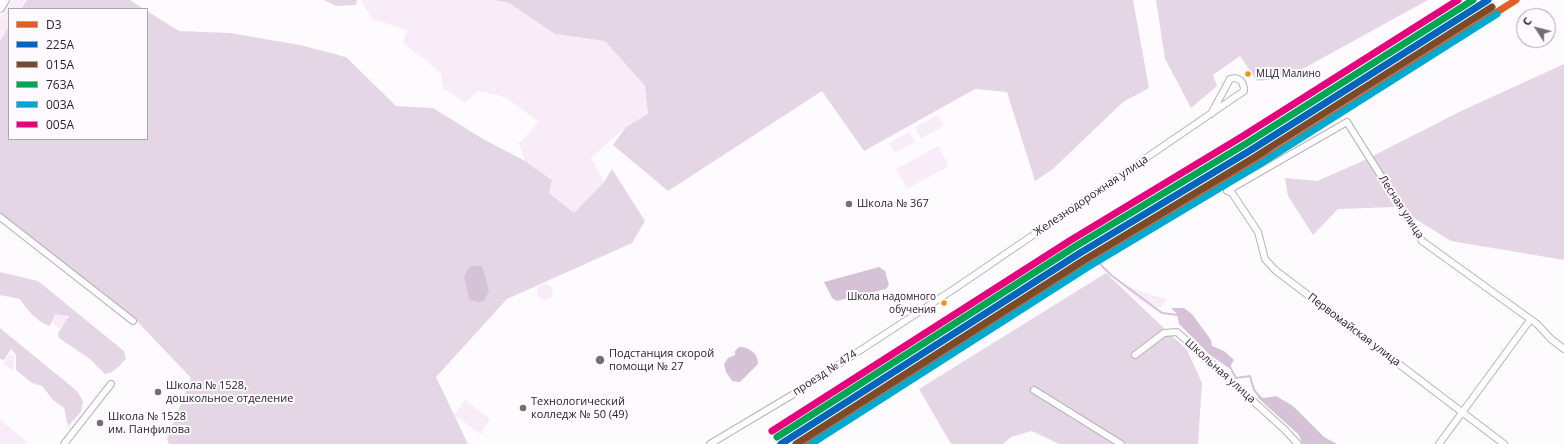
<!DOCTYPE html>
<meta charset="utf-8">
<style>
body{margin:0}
#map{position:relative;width:1564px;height:444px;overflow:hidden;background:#fefbfe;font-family:"Open Sans",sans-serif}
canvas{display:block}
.legend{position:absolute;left:8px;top:8px;width:140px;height:132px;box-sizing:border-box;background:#fffaff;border:1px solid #a9a5a9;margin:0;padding:5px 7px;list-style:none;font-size:12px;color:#272527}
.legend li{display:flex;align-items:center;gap:8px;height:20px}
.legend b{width:20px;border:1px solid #a9a5a9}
.north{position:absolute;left:1516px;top:8px;width:40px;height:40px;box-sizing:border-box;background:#fffaff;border:1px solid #a9a5a9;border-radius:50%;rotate:306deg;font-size:11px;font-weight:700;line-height:16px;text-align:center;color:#272527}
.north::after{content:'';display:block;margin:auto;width:14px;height:18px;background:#727072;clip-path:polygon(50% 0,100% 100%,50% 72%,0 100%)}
</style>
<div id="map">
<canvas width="1564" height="444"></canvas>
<ul class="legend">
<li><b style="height:5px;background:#e15d29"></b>D3</li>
<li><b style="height:5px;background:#0065bd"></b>225А</li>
<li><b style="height:5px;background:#7a4b2a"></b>015А</li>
<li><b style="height:5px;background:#00a651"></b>763А</li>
<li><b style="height:5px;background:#00a9ce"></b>003А</li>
<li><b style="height:5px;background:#e5007d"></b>005А</li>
</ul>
<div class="north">С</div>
</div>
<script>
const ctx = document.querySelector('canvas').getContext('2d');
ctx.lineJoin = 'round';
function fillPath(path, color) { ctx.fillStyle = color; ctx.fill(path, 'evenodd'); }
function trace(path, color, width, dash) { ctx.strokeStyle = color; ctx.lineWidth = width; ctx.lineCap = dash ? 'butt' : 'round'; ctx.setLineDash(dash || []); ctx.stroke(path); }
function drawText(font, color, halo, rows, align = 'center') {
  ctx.font = font + ' "Open Sans",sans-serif'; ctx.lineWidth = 4; ctx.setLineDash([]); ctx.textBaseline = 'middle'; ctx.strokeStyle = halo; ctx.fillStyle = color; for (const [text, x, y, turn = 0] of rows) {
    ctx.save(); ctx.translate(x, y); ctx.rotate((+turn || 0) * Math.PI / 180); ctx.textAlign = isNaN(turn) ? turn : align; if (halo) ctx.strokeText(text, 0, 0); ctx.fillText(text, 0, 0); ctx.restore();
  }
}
const green = new Path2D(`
 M12,0H26L20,9H9V26L0,41V19Z
 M361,0H494L509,3L555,34L605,41L645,86L648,114L626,127L591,158L604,182L574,213L549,193L552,180L525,161L519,143L539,122L505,97L478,91L465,103L443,88L441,73L403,43L407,30L372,19Z
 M938,115L944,126L921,138L915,127Z
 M909,132L915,142L895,153L889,143Z
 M938,146L949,166L907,189L896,169Z
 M1120,283L1151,295L1167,299L1161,307L1153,309L1136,298Z
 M537 292a8 8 0 1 1 16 0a8 8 0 1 1-16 0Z
 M66,313L67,320L59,328L52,323L53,314Z
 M10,353L15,357L13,371L3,363Z
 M465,400L490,419L480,434L454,415Z
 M0,419L27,442L29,444H0Z`);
const forest = new Path2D(`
 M27,0H130L144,9H21Z
 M324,0H357L356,5L336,6Z
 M494,0H1133L1149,88L1123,102L1053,169L1035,181L1007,92L975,89L864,151L822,91L668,191L613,145L626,127L648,114L645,86L605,41L555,34L509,3Z
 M1156,0H1428L1286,78L1257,81L1240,56L1213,75L1217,86L1191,108L1165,59Z
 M147,11L179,31L230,33L300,45L346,57L396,106L433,108L483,139L525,161L552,180L549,193L574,213L604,182L612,169L645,221L632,243L507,299L436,377L468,444H169L167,439L191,378L131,315L0,213V41L9,26V139H147Z
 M1564,64V260L1451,241L1396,207L1338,209L1313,235L1288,196L1285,178L1317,181L1365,160L1459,112Z
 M0,272L38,281L124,351L126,359C119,366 114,373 105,374L90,359L59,338L58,333L69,316L55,314L50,326C37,322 27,310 20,299L0,295Z
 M1106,273L1187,350L1202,383L1198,444H1059L1032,431L1011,437L1003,444H951L919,389Z
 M0,328L77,391L83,401L81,412L68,426L64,408L53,400L42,386L32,383L16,370V355L11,349L4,360L0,359Z`);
const water = new Path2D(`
 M470,266H482L489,291L484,301L477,302L469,299L464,277Z
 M879,267L885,271L889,285L886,289L837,301L832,298L824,282Z
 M1171,308H1184L1192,314L1211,340L1212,346L1224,351L1234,360L1229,368L1210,355L1179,324L1177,314Z
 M739,347C749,347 758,353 758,364L740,382L732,381L726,372L724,364L728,358L735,355V351Z
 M1258,396L1264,398L1276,396L1293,406L1324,437L1337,444H1303L1298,434L1258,398Z`);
const stream = new Path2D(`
 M1096,260L1111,275L1162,313L1178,315
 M1229,365L1236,378L1250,376L1254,390L1260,397`);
const minor = new Path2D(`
 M0,217L133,321
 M1135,355L1164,333L1177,332L1285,430L1298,444
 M1034,390L1121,444
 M64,444L111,384
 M710,444L792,395L957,287L1244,91C1244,83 1240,76 1230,79L1211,114
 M1439,444L1530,320
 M1504,444L1275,270L1265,259L1258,232L1232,193L1227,191L1347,122L1422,241L1537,324L1551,339L1564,349`);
const major = new Path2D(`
 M0,8L5,0`);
const rail1 = new Path2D(`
 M802,444L1114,244L1278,151L1516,0`);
const rail2 = new Path2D(`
 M781,444L1080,253L1251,150L1488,0`);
const rail3 = new Path2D(`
 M796,444L1084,260L1255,157L1492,7`);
const rail4 = new Path2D(`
 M777,437L1076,246L1247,143L1473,0`);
const rail5 = new Path2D(`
 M811,444L1088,267L1260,164L1497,14`);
const rail6 = new Path2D(`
 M772,431L1071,240L1243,136L1458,0`);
const markers = [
 [1248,74,3.5,"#e29904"],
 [849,204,4,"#727072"],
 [944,303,3.5,"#e29904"],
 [600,360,5,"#727072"],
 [158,392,4,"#727072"],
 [523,408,4,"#727072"],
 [100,423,4,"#727072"]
];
const busNames = [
 ["МЦД Малино",1256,74],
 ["Школа надомного",936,297,"right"],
 ["обучения",936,310,"right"]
];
const streetNames = [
 ["Железнодорожная улица",1091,196,-34],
 ["Лесная улица",1401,207,57],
 ["Первомайская улица",1354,330,37],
 ["Школьная улица",1220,371,42],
 ["проезд № 474",825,373,-33]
];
const poiNames = [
 ["Школа № 367",857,204],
 ["Подстанция скорой",609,354],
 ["помощи № 27",609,367],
 ["Школа № 1528,",166,386],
 ["дошкольное отделение",166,399],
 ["Технологический",531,402],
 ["колледж № 50 (49)",531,415],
 ["Школа № 1528",108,417],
 ["им. Панфилова",108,430]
];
fillPath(green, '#f7ecf7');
fillPath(forest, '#e5d6e6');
fillPath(water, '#d5c2d6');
trace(stream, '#d5c2d6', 2);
trace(minor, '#b6b4b6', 8);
trace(major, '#b6b4b6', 10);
trace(minor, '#fffeff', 6);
trace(major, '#fffeff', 8);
trace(rail1, '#e15d29', 7);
trace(rail2, '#0065bd', 7);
trace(rail3, '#7a4b2a', 7);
trace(rail4, '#00a651', 7);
trace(rail5, '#00a9ce', 7);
trace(rail6, '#e5007d', 7);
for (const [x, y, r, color] of markers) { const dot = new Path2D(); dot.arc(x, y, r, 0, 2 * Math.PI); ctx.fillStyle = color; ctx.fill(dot); trace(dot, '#fffaff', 1.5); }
drawText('10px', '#272527', '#fffaff', busNames, 'left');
drawText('11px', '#272527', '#fffaff', streetNames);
drawText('11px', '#272527', '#fffaff', poiNames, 'left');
</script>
